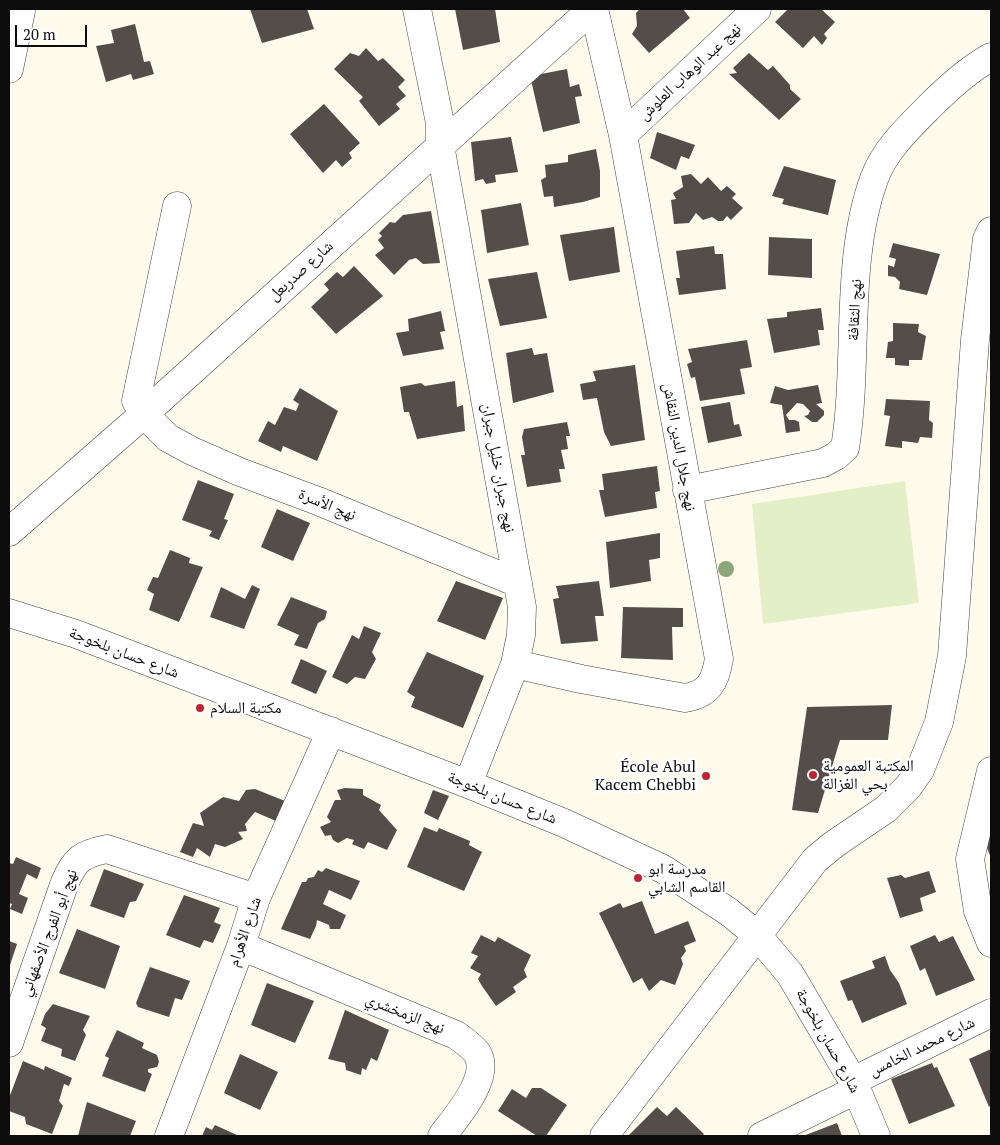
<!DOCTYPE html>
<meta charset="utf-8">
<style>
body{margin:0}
#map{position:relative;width:1000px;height:1145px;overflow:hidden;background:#fffbec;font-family:"PT Serif",serif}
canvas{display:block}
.frame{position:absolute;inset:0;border:10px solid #0c0c0c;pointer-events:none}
.scale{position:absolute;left:15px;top:25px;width:72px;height:22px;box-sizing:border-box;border:2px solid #0c0c0c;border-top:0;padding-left:6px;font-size:15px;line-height:18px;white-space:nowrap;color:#0c0c0c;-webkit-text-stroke:4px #fff;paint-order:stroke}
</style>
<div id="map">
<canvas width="1000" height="1145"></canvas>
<div class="frame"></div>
<div class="scale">20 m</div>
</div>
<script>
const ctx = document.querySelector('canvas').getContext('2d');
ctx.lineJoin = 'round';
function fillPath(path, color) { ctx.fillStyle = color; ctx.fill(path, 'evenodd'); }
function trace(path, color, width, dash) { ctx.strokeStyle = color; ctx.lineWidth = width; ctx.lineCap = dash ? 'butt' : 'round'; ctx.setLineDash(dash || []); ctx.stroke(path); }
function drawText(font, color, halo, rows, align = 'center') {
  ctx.font = font + ' "PT Serif","Noto Naskh Arabic",serif'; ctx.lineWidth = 5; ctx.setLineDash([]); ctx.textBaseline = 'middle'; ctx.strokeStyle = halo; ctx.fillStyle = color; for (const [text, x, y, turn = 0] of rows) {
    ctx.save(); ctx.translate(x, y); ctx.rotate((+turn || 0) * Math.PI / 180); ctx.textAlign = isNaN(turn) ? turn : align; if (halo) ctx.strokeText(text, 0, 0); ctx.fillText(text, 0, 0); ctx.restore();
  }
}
const pitch = new Path2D(`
 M905,481L919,603L763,624L752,504Z`);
const building = new Path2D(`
 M250,9H307L314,29L262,43Z
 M455,9H495L500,42L463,50Z
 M640,9H683L690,18L649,53L632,34L637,26L636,13Z
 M788,9H821L835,22L824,34L827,38L822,45L814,36L803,48L775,22Z
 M135,24L144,62L150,61L154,74L133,80L131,74L106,82L96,46L114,43L111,30Z
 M366,48L378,61L383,58L405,80L398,87L406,96L396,104L400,109L379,126L359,101L363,97L334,69L350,53L359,56Z
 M749,53L768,70L773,66L790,85V89L801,99L779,120L729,74L737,73L733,68Z
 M567,69L570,87L579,84L582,96L575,97L580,123L543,132L531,80L541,74Z
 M324,104L360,143L349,153L352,158L342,167L336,160L323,173L290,134Z
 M657,132L695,145L689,159L681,156L676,170L650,158Z
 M511,137L518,172L495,175L496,182L486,184L483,179L475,181L471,142Z
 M596,149L600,171V197L583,202L554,207L553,196L544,197L541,180L546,177L545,165L568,162V155Z
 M784,166L836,180L828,215L782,204L784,199L772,196Z
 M691,174L701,184L708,177L721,191L727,186L736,194L732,198L743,208L731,220L727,216L723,221H718L712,217L703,220L696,213L689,223L674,224L671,200L676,199L673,193L683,187L681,176Z
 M521,203L529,245L487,253L481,210Z
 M431,211L440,263L423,264L416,258L409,260L394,275L375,255L384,248L378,240L382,236L379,233L390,222L395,223L403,215Z
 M614,227L620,272L569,281L560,235Z
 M769,237L812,239V278L768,275Z
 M893,243L940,254L927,295L899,289L900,282L895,277L888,276V265L894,267L896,259L889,257Z
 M714,246L715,254H723L726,289L679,295L676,278H680L676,251Z
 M354,266L383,296L336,334L311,307L329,290L324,284L337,272L343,277Z
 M537,272L547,318L500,326L488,279Z
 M821,308L824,330H818L820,345L774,353L767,319L787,317V312Z
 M441,311L445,331L440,332L444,349L403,356L396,333L409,331L408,319Z
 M893,323L919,324L918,332L926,336L922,360H909V366L895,365V358H886L888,342L893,341Z
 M747,340L752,367L740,369L745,394L700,401L695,377L691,378L687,364L692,362L688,349Z
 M532,348L534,355L547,353L554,392L513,403L506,353Z
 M635,365L645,440L611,446L604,432L597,398L583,400L580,384L596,381L593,371Z
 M455,381L457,407L463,405L465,431L417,439L409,412H404L400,387L421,383L425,386Z
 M818,385L822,403L816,404L824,411V415L817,422H812L804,416L808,415L810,411L803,404L797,403L786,415L789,420H795L799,422L800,431L786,433L782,405L770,403L775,386L788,390Z
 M300,388L338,411L317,461L283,446L281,452L258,441L268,421L275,425L284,407L296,411L299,404L293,400Z
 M886,399L930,401L929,420L933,423L932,438L920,437L918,443L902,441V448L885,446L890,416L884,415Z
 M730,402L734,425L739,424L742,436L708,443L701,407Z
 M567,422L570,436H566L568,449L561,450L565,469H559L561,482L527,487L521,455H525L522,437L524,429Z
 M657,466L660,491L655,492L657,508L605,517L599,490H604L602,474Z
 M198,480L234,494L224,519L228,520L219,540L209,536L212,531L182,520Z
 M277,509L310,523L293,561L261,547Z
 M660,533V558L649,560L651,581L610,588L606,542Z
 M170,550L190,558L189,563L203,567L179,622L149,610L154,594L147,590L153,577L158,578Z
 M456,581L503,598L485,640L437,621Z
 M599,581L604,616H595L598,641L561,644L553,599L559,598L556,586Z
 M252,585L260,589L244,629L210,617L221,587L245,599Z
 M291,597L327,611L325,619L318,623L307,649L294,645L299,635L277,625Z
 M623,607L683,608V627H672L673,660L621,658Z
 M364,626L381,633L372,652L376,659L365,679L355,677L347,684L332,677L352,635L359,639Z
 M427,652L484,676L463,728L411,707L415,697L407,692Z
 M301,659L327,671L316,694L291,683Z
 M892,705L888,740H840L818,813L792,810L807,707Z
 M345,788L363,789V795L381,805L379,810L397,830L387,850L368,842L364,849L352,844L354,840L347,838L338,843L333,840L331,835L325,836L320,827L331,822L327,817L335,800H341L337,790Z
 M255,789L285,801L276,821L255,812L245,824L247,831L238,832L243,839L225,847L215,844L210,857L197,848L193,857L180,852L193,823L204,826L200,813L223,797L239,801L246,790Z
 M433,790L449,796L438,820L424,813Z
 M991,819V858L985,843Z
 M424,827L437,832L439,828L470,841L469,845L482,852L464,891L407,867Z
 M16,857L41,868L37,879L27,874L19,894L28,898L22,914L10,909L12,904L9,903V863L13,864Z
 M326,868L360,881L351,900L329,890L323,904L346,915L340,929H330L329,925L317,920L316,926L310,939L281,929L302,882H306L308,878L314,877L318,870L322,872Z
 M104,869L144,884L136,901L130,902L124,918L90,906Z
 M929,871L936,892L920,898L923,911L900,918L887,878L901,875L905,878Z
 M184,895L220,908L214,922L221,925L213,943L204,940L200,948L166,935Z
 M642,901L655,934L688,921L696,941L684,946L686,951L681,958L683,964L675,985L661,980L649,991L642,978L633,983L599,913L620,903L623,908Z
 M77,929L120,946L105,989L59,973Z
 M481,935L495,942L498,937L531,955L524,970L527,977L513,987L516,992L496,1006L482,986L478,979L481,974L470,968L478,956L471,953Z
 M935,935L939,942L953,936L975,980L936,996L925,968L920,971L910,946Z
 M9,941L17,944L9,968Z
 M885,956L890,970L899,983L907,1004L862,1023L852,1000L848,1001L840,981L875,968L872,961Z
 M150,967L190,981L182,1000L175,998L169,1017L138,1007L136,1003Z
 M267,983L314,1001L295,1043L251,1025Z
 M53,1004L90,1016L83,1030L86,1035L75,1061L61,1056L62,1049L41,1041L46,1028L41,1025L45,1014Z
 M345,1010L389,1030L377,1061L371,1058L366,1070L362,1068L361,1075L346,1070L345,1063L328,1059Z
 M117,1030L144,1043L142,1048L157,1055L159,1062L157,1067L148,1069V1072L152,1074L145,1092L102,1076L109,1058L105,1056Z
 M991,1049V1105L989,1107L969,1059Z
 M240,1054L278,1072L260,1110L224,1093Z
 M23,1061L44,1070L45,1066L72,1078L69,1086L64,1084L59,1101L63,1106L52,1134L26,1124L25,1117L9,1111V1098Z
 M932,1063L934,1068L937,1067L955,1106L909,1124L891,1079Z
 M532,1088H541L567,1105L546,1136H537L498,1111L512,1089L526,1098Z
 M87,1102L136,1121L130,1136H78Z
 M657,1107L667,1116L676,1107L704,1134L702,1136H628Z
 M837,1123L842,1136H803Z
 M215,1125L239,1136H202L206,1127L212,1130Z`);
const minor = new Path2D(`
 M417,9L440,123V145L522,607L521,635L515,664L468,784
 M9,69L21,11
 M623,135L757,9
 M177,206L136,401L144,414L168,438L192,451L240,472L318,501L518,583
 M687,490L823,463L836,456L845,448C859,362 844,262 874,179C884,151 908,128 929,107C947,89 969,69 991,57
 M9,532L144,414L592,9
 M9,613L76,634L468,784L564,823L663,869L729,912L757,935L790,974L853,1081L876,1136
 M515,664L581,679L685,698C709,694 715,682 719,659L623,135L594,9
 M991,771L970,859L978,911L991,943
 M241,946L456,1035C463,1040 472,1046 477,1053C492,1077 456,1117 442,1136
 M9,1043L65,882C75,859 82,854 107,849L256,898
 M853,1081L991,1013
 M169,1136L241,946L256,898L331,731
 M604,1136L815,860L833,845L886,809L908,787L920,770L939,722L952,656L975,340L987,239L991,231
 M762,1136L856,1090`);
const trees = [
 [726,569]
];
const markers = [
 [200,708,5,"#be232f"],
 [813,775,5,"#be232f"],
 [706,776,5,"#be232f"],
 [638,878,5,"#be232f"]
];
const streetNames = [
 ["نهج عبد الوهاب العلوش",690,72,-43],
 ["شارع صدربعل",301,271,-42],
 ["نهج الثقافة",855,310,-87],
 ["نهج جلال الدين النقاش",679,447,80],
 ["نهج جبران خليل جبران",498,468,80],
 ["نهج الأسرة",327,505,22],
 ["شارع حسان بلخوجة",124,653,21],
 ["شارع حسان بلخوجة",502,798,22],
 ["شارع الأهرام",245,932,-71],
 ["نهج أبو الفرج الأصفهاني",49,933,-69],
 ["نهج الزمخشري",405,1014,22],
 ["شارع حسان بلخوجة",828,1041,61],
 ["شارع محمد الخامس",922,1047,-26]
];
const poiNames = [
 ["مكتبة السلام",210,708],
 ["المكتبة العمومية",823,766],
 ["بحي الغزالة",823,784],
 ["École Abul",696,767,"right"],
 ["Kacem Chebbi",696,785,"right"],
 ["مدرسة ابو",648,869],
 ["القاسم الشابي",648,887]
];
fillPath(pitch, '#e3f0c7');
fillPath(building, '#554d49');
trace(minor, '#3f3f3f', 29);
trace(minor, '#fff', 28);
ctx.fillStyle = '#8ca87a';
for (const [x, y] of trees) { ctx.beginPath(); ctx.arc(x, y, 8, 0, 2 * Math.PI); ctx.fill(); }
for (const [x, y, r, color] of markers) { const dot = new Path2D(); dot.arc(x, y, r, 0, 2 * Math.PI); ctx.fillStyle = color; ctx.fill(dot); trace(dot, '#fff', 2); }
drawText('16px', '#0c0c0c', '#fff', streetNames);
drawText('16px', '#0c0c0c', '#fff', poiNames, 'left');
</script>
